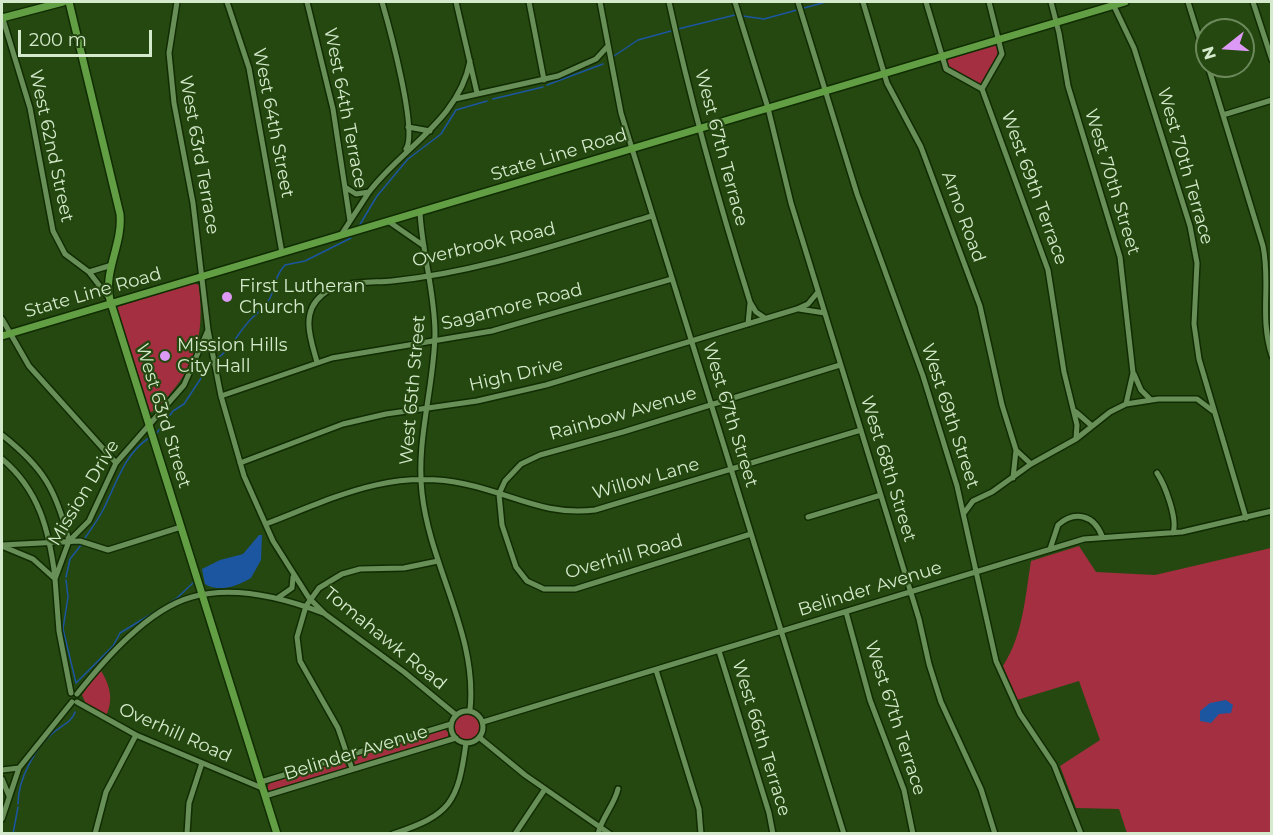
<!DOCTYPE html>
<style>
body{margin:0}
#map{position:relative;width:1273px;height:835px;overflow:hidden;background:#244810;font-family:Montserrat,sans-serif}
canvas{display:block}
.frame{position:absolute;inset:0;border:3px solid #d5eacc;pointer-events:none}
.north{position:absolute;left:1195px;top:18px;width:60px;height:60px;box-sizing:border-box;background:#244810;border:2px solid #6b895b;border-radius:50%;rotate:253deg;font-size:16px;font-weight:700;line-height:24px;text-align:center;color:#d5eacc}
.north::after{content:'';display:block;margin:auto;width:21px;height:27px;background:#dc99f5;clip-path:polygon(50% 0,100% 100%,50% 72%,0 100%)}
.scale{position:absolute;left:18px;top:30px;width:134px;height:27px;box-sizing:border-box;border:3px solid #d5eacc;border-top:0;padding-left:8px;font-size:18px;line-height:21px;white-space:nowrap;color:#d5eacc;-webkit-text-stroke:4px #244810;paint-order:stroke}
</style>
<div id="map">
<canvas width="1273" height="835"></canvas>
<div class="frame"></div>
<div class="north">N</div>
<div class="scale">200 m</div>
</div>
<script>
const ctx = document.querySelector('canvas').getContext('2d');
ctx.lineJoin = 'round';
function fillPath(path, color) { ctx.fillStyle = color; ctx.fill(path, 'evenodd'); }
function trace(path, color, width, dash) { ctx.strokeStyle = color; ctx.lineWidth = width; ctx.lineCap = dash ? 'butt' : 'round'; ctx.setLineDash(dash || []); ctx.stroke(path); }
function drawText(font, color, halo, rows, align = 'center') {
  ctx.font = font + ' Montserrat,sans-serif'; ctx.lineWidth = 4.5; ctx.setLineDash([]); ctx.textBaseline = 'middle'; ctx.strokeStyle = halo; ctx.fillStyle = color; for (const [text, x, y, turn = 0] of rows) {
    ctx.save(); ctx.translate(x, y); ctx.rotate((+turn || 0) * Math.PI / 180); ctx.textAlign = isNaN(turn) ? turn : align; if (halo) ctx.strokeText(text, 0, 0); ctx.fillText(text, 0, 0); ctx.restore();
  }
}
const green = new Path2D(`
 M994,44C1004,53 990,77 980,84L948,69L947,57Z
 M193,283L199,285C205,341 195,371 154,411L150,412L117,307Z
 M1079,546L1096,572L1155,575L1271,548V833H1127L1119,809L1076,808L1060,766L1100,740L1079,681L1017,700L1003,666C1023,635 1025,598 1031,561Z
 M100,669C110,685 114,699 106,716L86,704L82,695Z
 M454 727a13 13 0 1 1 26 0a13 13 0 1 1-26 0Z
 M444,729L448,732V738L354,765L355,756Z
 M343,760L348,769L272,792L267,789L269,783Z`);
const water = new Path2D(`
 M259,535H262L261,560L251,578C238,586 219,593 205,584L202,569L220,560L243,554Z
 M1226,700L1233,705L1231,713L1219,714L1211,723L1200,721V711L1210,703Z`);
const stream = new Path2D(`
 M804,8L826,2
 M743,16L764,19L797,10
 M678,29L735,15
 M614,56L638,40L671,31
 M547,85L603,64
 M493,99L543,87
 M359,226L377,196L408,159L441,134L456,110L487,101
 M218,358C232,348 239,331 251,319C258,312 265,308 270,298C277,285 273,279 285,265L305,261L351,238
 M156,434L173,411L184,404L209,366
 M85,538C91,529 98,520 103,510C116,485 124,454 149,438
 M66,577L70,559L81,545
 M66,580L68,597L63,629L76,683L113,646L120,633L176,599L194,582
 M18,804C18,779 35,748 54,732C62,725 72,722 75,712
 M13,834L18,807`);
const minor = new Path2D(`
 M177,2L169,53L174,103L193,203L208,330L221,396L244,476L273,541L309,598L325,614L404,672L456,715
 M227,2L249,68L282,253
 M307,2L333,109L350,221
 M382,2C389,26 418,131 406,149
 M456,2L477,93
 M529,2L544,80
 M600,2L621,113L844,834
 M669,2C691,103 719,203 750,302L756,312L765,318
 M735,2L768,108L791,203L919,619L929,664L941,702L981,789L995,834
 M798,2L857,194L923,376L957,486L996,661L1020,714L1054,765L1081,834
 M863,2L887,83L921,147L980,306L1002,405L1016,450L1013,478
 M926,2L946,69L982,89L1048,270L1064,372L1077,425L1076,439
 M1051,2L1059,33L1068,86L1120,257L1133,373L1126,404
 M1112,2L1134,48L1190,226L1197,263L1194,324L1199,359L1246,518
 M1188,2L1207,63
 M1253,2L1272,60
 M2,16L30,108L53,231L65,254L89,272L109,298
 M1208,66L1263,246C1271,284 1259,316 1272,356
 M982,89L1002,54L989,2
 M455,99L558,76L596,59L608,46
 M1223,115L1272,100
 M408,127L430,131
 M345,187L356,194L369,192C402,148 459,120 470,61
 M420,212C422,253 435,292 435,334C434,388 416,439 422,493C430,567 478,635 470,710
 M388,221L424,246
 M341,235L369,192
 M89,272L112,265
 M799,309L825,313
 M2,319L29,366L116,463
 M748,324L750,303
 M317,362C311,340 300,313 322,295C340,280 370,283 392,281C482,272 567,241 652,216
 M1134,374L1141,390L1151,400
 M221,396L332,358L492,331L672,279
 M1076,412L1092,426
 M2,435C44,468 56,490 69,541
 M1017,451L1031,464
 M2,459C39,490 49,530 55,577
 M240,463L343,424L386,414L477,401L546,385L797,309L808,304L818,292
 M1157,473C1165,485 1178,519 1173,533
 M964,513L973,501L992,492L1031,464L1076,439L1110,412L1126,404L1158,399H1197L1213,411
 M808,517L881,495
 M266,524C334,498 390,468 465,484C513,494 544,516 595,510L861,430
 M751,534L575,589H544L527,581L516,567L502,525L499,494L505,481L521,464L540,455L623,432L840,365
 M2,545L80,541L108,550L181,527
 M4,547L33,559L54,578
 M1050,549L1058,525C1075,510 1094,515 1102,536
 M279,597L292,588L293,577
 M846,612L870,700L904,790L913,834
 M719,651L769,813L773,834
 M656,670L699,809L701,834
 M71,693L59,631L55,579L69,541L89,521L116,463L184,385L208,330
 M77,694C105,659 148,609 192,597C234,585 284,598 323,613
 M77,702L136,735L262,788
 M451 727a16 16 0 1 1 32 0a16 16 0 1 1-32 0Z
 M483,722L1084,539L1182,532L1272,511
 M480,738L525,775L610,834
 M352,769L338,728L300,661L297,637L306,606L319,588L342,574L360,569L404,568L438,561
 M2,770L19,768
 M2,779L9,796
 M261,782L451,724
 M265,796L456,738
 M2,819L19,768L72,702
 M95,834L106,792L136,735
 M187,834L189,803L202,763
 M393,834C451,815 458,802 466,743
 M515,834L545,789
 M598,834C602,816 614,806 618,789`);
const major = new Path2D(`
 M69,2L120,214C123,244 103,271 110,300L277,834
 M2,18L63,2
 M2,336L1125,2`);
const markers = [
 [227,297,6,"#dc99f5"],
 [165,356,6,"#dc99f5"]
];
const streetNames = [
 ["West 64th Terrace",345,108,79],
 ["West 64th Street",273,123,79],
 ["West 62nd Street",51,146,78],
 ["West 67th Terrace",721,148,75],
 ["West 63rd Terrace",199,155,80],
 ["State Line Road",559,155,-17],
 ["West 70th Terrace",1185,166,74],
 ["West 70th Street",1112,182,73],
 ["West 69th Terrace",1034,188,70],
 ["Arno Road",963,217,70],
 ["Overbrook Road",484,245,-13],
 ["State Line Road",93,293,-16],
 ["Sagamore Road",512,307,-14],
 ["High Drive",516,375,-13],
 ["West 65th Street",413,390,-85],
 ["Rainbow Avenue",623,414,-16],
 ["West 67th Street",730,415,73],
 ["West 63rd Street",163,416,73],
 ["West 69th Street",950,416,72],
 ["West 68th Street",888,469,73],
 ["Willow Lane",646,479,-16],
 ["Mission Drive",84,493,-59],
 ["Overhill Road",624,557,-16],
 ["Belinder Avenue",870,589,-17],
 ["Tomahawk Road",385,639,39],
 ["West 67th Terrace",895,718,72],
 ["Overhill Road",175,733,24],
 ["West 66th Terrace",761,738,73],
 ["Belinder Avenue",356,753,-17]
];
const poiNames = [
 ["First Lutheran",239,287],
 ["Church",239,308],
 ["Mission Hills",177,346],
 ["City Hall",177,367]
];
fillPath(green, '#a42f40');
fillPath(water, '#1c56a1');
trace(stream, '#1c56a1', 1.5);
trace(minor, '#112c02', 8);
trace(major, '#112c02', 10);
trace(minor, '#688f57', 5);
trace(major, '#629e43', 7);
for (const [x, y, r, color] of markers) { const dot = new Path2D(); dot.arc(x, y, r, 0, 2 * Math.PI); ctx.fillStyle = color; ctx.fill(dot); trace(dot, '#244810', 2); }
drawText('18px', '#d5eacc', '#244810', streetNames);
drawText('18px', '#d5eacc', '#244810', poiNames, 'left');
</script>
